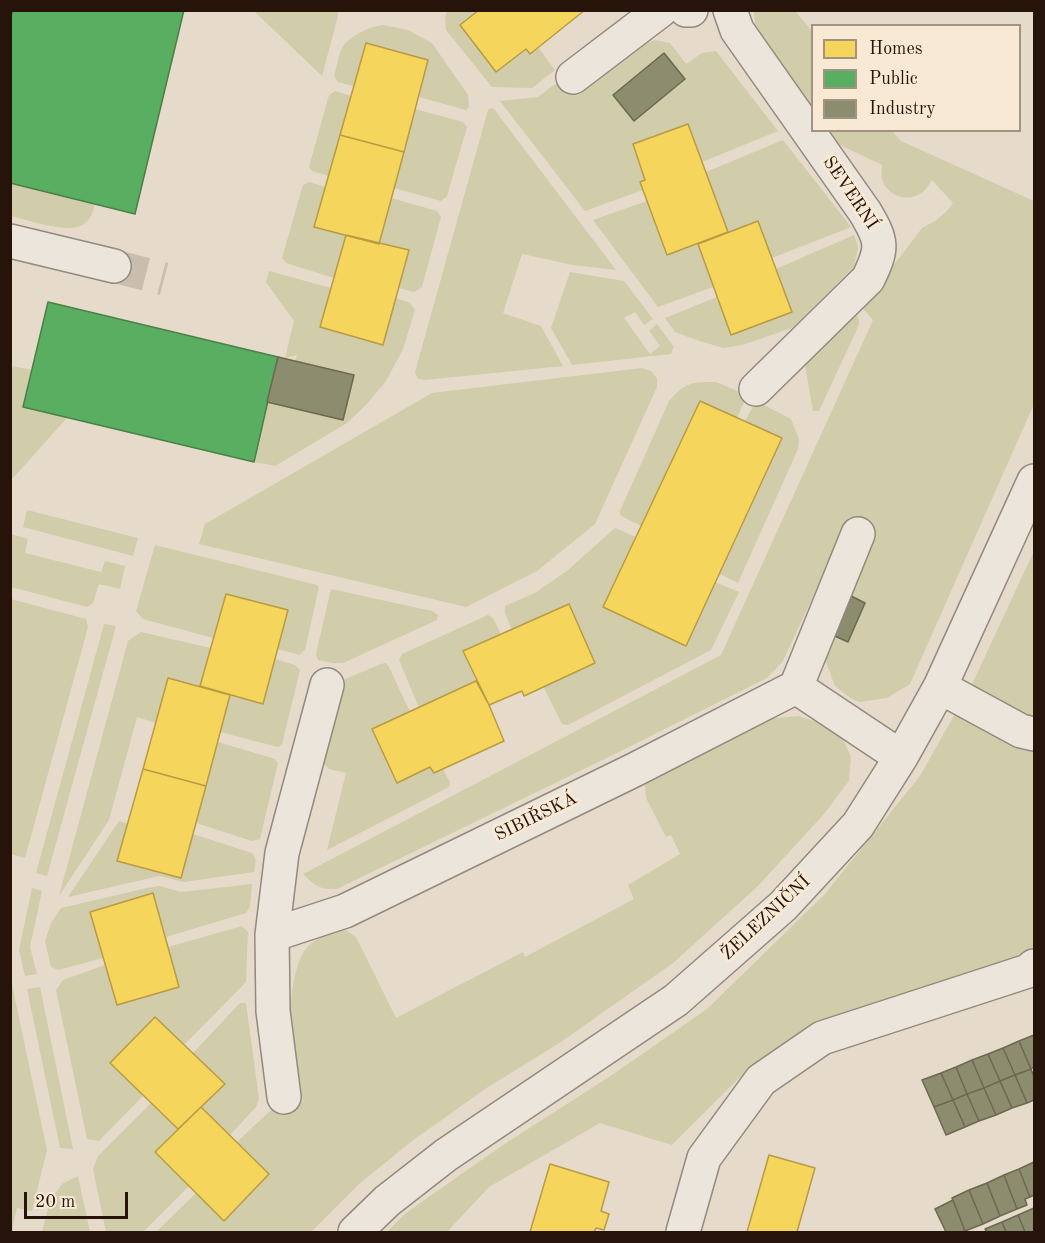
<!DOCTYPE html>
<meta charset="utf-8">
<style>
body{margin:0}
#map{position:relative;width:1045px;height:1243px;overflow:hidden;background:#e6dbca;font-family:"Old Standard TT",serif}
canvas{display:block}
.frame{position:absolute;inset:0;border:12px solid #26130a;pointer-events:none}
.legend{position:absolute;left:811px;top:24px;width:210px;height:108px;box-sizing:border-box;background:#f7e9d4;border:2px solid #a39383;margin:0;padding:8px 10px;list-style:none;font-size:18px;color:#26130a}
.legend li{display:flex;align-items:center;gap:12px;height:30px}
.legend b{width:30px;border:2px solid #a39383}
.scale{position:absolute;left:24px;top:1192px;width:104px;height:27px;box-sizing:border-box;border:3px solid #26130a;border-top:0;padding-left:8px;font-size:18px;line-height:21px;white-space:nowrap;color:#26130a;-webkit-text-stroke:4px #f7e9d4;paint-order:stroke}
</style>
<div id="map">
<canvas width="1045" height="1243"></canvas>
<div class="frame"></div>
<ul class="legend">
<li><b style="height:16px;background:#f6d55c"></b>Homes</li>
<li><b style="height:16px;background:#5aae61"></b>Public</li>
<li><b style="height:16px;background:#8c8c6e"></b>Industry</li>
</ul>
<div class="scale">20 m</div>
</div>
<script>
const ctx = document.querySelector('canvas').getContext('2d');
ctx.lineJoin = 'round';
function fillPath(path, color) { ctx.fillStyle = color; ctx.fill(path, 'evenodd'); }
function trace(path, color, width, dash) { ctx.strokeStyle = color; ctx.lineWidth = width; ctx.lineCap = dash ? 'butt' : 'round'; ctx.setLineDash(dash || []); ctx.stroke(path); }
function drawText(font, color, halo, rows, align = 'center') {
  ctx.font = font + ' "Old Standard TT",serif'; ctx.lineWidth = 6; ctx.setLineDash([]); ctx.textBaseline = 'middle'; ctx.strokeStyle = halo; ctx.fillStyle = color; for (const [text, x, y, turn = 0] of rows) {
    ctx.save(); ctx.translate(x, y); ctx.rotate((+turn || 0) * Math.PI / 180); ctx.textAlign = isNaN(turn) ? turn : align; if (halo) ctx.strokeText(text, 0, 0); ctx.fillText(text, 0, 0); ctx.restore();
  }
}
const green = new Path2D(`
 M254,11H337L338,16L322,76Z
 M447,11H479L526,49L538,47L555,70L532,88L492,87L446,30L445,17Z
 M754,11H795L812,31V108L759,37L755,24Z
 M383,25L408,30L432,43L468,95L469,107L466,110L419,97L428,60L366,43L353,86L338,82L334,76C337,67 338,56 342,48C350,35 369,27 383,25Z
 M655,40L670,43L686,64L702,53L716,51L778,131L702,162L689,126L633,144L645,180L640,182L643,190L585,211L500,101L538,97L563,78L577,96L646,43Z
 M335,91L351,96L329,176L312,171L309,167L329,95Z
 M491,108L494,109L616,270L573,265L522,254L503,313L541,326L563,366L425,380L418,379L415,372L488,110Z
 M415,109L463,122L467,127L447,196L441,201L394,188Z
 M829,131H892L901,141L1034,201V404L910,684L887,698L860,702L853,700L835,686L824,657L825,642L874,532L847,523L783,661L767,678L625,749L337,889C320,890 315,886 303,874L721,655L873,320L860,305L900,257L922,228L935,221L947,211L953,203L932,180C929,184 926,189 923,192C908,203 888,197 882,179C881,175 882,169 882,165L840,145Z
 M783,140L851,227L772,258L758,221L728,232L706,172Z
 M309,182L325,187L346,235L334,278L286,263L282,258L303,185Z
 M11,183L95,204C93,212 91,219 84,224C70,235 27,220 11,216Z
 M391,198L437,211L441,217L422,287L414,292L399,288L409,250L379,244Z
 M647,201L667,255L698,244L713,287L658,307L593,220Z
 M854,235L858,247L854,267L792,328L742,345L724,348L699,341L675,332L665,318L717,297L731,335L792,312L776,269Z
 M269,271L331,288L320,327L383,344L396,298L410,303L415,310L403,349L386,381L367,404L347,423L275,466L254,462L267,402L343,420L354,375L295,361L297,355L285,358L294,321L266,282Z
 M570,272L624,281L653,319L644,325L635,312L624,318L650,354L660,346L649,331L657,324L674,347L671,354L572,365L551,328Z
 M854,310L859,319V325L819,411H813L804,360Z
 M13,366L32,370L23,407L67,418L13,478L11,477L10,377Z
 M642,368L651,371L657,378V387L595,524L537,571L466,607L199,544L205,524L432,393Z
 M716,382L747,395L737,418L700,401L641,526L623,517L620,514V511L669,401C686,382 690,382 716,382Z
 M756,401L791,419L799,439L798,449L738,583L720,574L782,439L745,421Z
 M27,510L138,538L133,556L23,527Z
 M615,528L636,537L603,607L686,645L715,582L739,592L711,650L568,725L562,724L543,686L595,663L569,605L512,630L505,613V606L535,593L568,570Z
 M11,534L28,539L25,553L101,572L105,561L125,566L120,589L99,584L93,603L87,607L11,587Z
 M155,545L317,585L319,587L305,650L299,655L278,649L288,610L226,594L213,638L143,619L136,611Z
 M1034,551V965L795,1037L738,1079L672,1145L600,1123L489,1187L447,1232H387L406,1213L500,1147L612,1075L707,1009L824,895L920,776L974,680Z
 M331,589L432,611L438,615L437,620L343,663H333L318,660L316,654Z
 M11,599L86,619L88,627L25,858L11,854Z
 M488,615L493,618L501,634L463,651L477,682L419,708L399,660L402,654Z
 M104,624L116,626L47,876L36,873Z
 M141,632L211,648L200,686L169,678L156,723L137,717L109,820L59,896L128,641Z
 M275,659L295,665L300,670L282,744L278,747L220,732L230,695L263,704Z
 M386,663L389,667L410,712L372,729L396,782L430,767L443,769L450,782L449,787L327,850L346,773L329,769L323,763V754L343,680L381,664Z
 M799,716L822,724L843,739L851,757L849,781L824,814L757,887L673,963L561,1042L488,1087L412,1141L359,1184L311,1232H156L196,1193L224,1221L269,1174L237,1142L272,1109L303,1102C299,1074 293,1042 291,1014C290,997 295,964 305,950C315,937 331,933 346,930L356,937L396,1018L523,952L525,957L634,899L628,885L680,854L671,835L666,837L646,798L645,783L764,719Z
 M218,742L275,759L278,763L260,839L252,841L196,823Z
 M119,821L128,824L193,834L252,853L256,860L254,872L184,882L159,876L68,897Z
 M252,884L250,907L246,913L166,937L153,894L90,912L103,958L58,970L51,967L45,941L51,923L61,908L147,888L160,886L181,892Z
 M32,888L42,891L30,947L37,974L25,976L19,950Z
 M242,926L248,932L246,982L184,1045L155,1017L110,1063L143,1096L99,1141L87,1139L56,990L63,980L105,965L118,1005L179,987L168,947Z
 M11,980L47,1150L32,1211L17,1208L12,1230L16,1232H10Z
 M40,987L73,1149L60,1148L27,989Z
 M240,1003H246L259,1099L256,1107L230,1135L201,1107L224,1084L193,1053Z
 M151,1103L178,1129L155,1153L189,1186L143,1232H106L93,1169L98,1156Z
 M78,1176L90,1232H42L50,1201L62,1184Z`);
const homes = new Path2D(`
 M479,10H585L530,54L526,49L496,72L460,25Z
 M366,43L428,60L404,152L340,135Z
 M688,124L728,232L667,255L640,182L645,180L633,144Z
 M340,135L404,152L379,244L314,227Z
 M758,221L792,312L731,335L698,244Z
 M346,235L409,250L383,345L320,327Z
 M700,401L782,438L686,646L603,607Z
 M226,594L288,610L263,704L200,686Z
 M569,604L595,663L524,696L522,691L489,705L463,651Z
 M168,678L230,695L206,786L143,769Z
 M476,681L489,705L504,741L434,773L430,767L397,783L372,729Z
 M143,769L206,786L181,878L117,861Z
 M153,893L179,987L117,1005L90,912Z
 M155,1017L225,1084L178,1129L110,1063Z
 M201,1107L269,1174L224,1221L155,1152Z
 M769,1155L815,1168L797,1232H747Z
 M550,1164L609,1182L601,1211L609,1214L604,1230L596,1228L594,1232H530Z`);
const public = new Path2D(`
 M13,10H184L135,214L10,183V20Z
 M48,302L278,357L254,462L23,407Z`);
const industry = new Path2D(`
 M664,53L685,79L634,121L613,95Z
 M278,357L354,375L343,420L267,402Z
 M851,596L865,603L848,642L828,633L839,624Z
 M1034,1035V1067L1031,1069L1019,1041Z
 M1019,1041L1031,1069L1015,1075L1003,1048Z
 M1003,1048L1015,1075L1000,1081L988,1054Z
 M988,1054L1000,1081L984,1088L972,1060Z
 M972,1060L984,1088L967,1094L956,1067Z
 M956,1067L967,1094L953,1100L941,1073Z
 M1031,1069L1034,1077V1100L1027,1103L1015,1075Z
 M941,1073L953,1100L934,1107L922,1080Z
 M1015,1075L1027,1103L1012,1108L1000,1081Z
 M1000,1081L1012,1108L996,1115L984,1088Z
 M984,1088L996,1115L979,1121L967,1094Z
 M967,1094L979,1121L965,1127L953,1100Z
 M953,1100L965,1127L946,1135L934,1107Z
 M1034,1162V1195L1030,1197L1019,1169Z
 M1019,1169L1030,1197L1025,1199L1027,1205L1017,1209L1004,1175Z
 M1004,1175L1017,1209L1000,1216L987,1183Z
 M987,1183L1000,1216L983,1224L969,1190Z
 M969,1190L983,1224L965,1231L952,1198Z
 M953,1200L965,1231L961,1232H946L935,1209Z
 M1034,1208V1232H1025L1018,1215Z
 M1018,1215L1025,1232H1006L1002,1222Z
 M1002,1222L1006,1232H987L985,1229Z`);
const minorTunnel = new Path2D(`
 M114,266L164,279`);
const minor = new Path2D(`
 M686,10H691
 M730,10L737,30L865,212C883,242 883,248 868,279L756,389
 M573,77L661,10
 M10,241L114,266
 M796,687L858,534
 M940,687L1021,731L1034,734
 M272,935L345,911L634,770L796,687L901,757
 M284,1097L273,1011L272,935L282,853L327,685
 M355,1232L387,1201L446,1155L676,1000L783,906L858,825L901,757L940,687L1034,481
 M683,1232L704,1158L761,1080L822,1038L1028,971L1034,966`);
const streetNames = [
 ["SEVERNÍ",850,193,56],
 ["SIBIŘSKÁ",536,817,-26],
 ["ŽELEZNIČNÍ",766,918,-43]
];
fillPath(green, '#d1cca9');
fillPath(homes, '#f6d55c');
trace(homes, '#b89b43', 1.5);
fillPath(public, '#5aae61');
trace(public, '#4a8047', 1.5);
fillPath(industry, '#8c8c6e');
trace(industry, '#6d6850', 1.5);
trace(minorTunnel, '#c9bdad', 33, [33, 16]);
trace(minor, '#928a7f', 36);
trace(minor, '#ebe5dc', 33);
drawText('18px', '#26130a', '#f7e9d4', streetNames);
</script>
